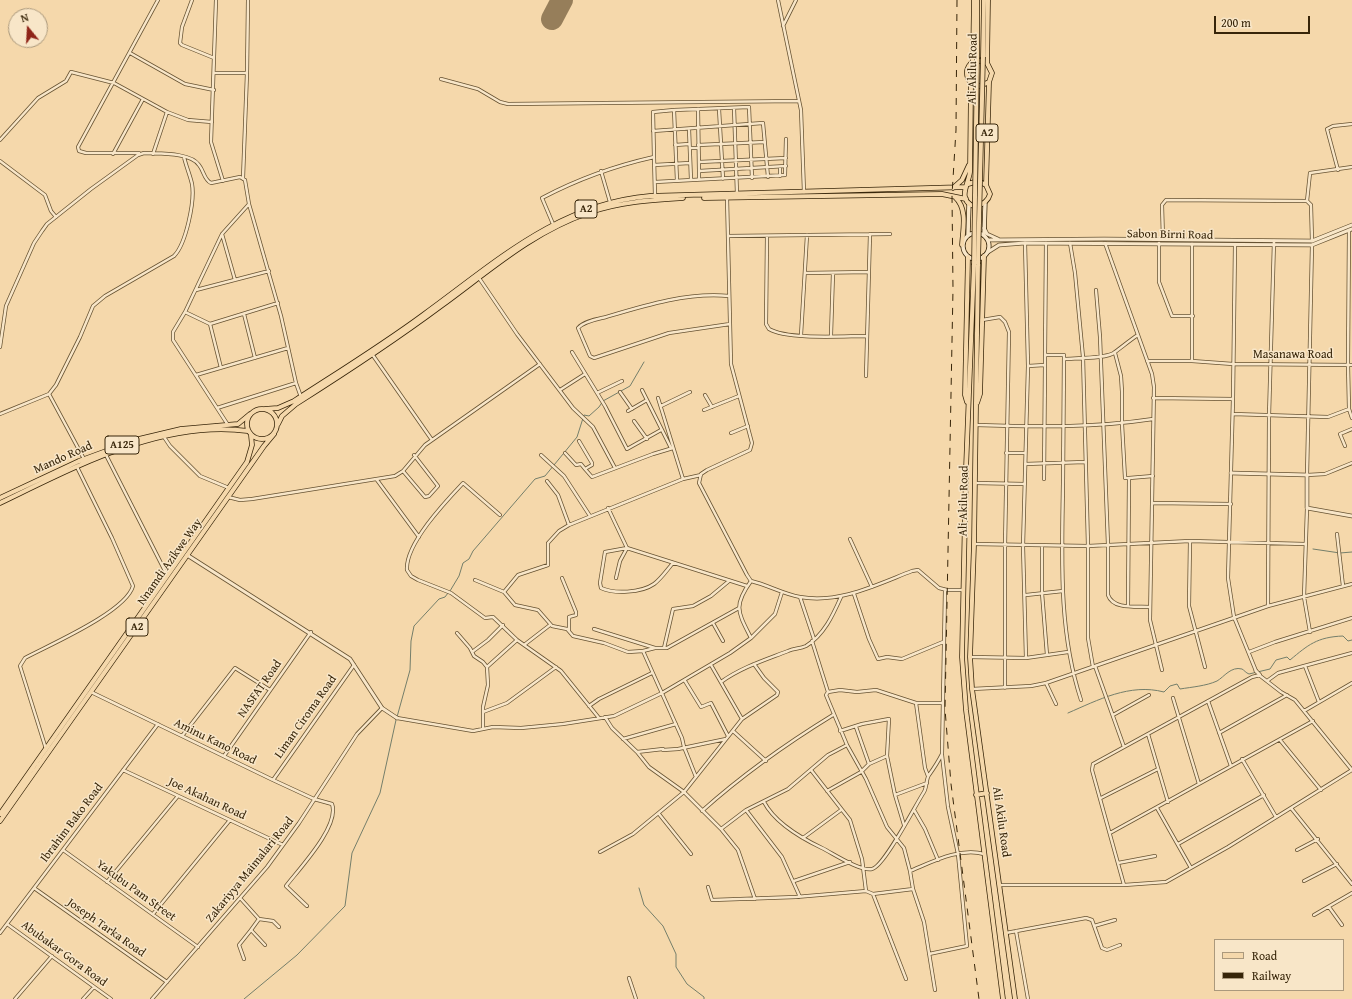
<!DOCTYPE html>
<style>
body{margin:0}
#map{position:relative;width:1352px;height:999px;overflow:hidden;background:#f5d8ab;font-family:"Gentium Book Plus",serif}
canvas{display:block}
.legend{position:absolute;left:1214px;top:939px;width:130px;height:52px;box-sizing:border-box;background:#f8e6c8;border:1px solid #ab997c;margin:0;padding:5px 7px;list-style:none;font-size:12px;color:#372509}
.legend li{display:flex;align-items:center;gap:8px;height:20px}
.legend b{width:20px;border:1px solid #ab997c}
.north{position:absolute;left:8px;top:8px;width:40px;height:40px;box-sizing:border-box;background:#f8e6c8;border:1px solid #ab997c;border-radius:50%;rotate:342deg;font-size:11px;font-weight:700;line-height:16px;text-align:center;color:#372509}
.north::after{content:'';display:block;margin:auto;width:14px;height:18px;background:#8f2418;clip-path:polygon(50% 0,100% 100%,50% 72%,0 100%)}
.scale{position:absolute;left:1214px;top:16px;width:96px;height:18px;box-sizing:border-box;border:2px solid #372509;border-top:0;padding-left:5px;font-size:12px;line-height:14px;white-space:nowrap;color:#372509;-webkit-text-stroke:3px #f8e6c8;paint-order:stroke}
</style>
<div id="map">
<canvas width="1352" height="999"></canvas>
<ul class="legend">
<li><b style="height:5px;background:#f5d8ab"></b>Road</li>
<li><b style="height:5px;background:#372509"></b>Railway</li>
</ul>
<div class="north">N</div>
<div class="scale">200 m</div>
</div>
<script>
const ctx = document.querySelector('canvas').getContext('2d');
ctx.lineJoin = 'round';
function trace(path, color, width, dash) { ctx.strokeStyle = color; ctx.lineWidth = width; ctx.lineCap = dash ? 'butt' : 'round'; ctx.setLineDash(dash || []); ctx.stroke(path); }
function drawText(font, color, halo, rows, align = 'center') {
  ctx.font = font + ' "Gentium Book Plus",serif'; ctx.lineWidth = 3; ctx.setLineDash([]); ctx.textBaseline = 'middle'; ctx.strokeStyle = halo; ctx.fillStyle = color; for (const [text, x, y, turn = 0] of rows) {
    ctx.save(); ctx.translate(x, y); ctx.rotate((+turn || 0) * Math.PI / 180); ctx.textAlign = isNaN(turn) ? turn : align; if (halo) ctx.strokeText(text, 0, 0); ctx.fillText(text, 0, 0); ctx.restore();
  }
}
const stream = new Path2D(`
 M1313,549L1340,553L1352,552
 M450,591L459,576L463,563L469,559L473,551L535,479L545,476L577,437L584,415L589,416L599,407L603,401L630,386L644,362
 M1068,713C1098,700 1130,683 1164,692L1170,686L1177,684L1180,689C1192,687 1206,686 1217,681C1224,677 1231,666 1242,669C1244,670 1246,673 1249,674L1270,669L1276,660L1287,657L1290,660C1308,645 1317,637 1343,636L1348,641L1352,640
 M397,717L410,670L411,641L414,626L439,599L445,597L448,593
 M639,888L644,905L663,926L676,954V967L687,984L704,997V999
 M244,999L297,955L345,906L352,853L380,793L396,720`);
const runway = new Path2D(`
 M552,19L562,0`);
const minor = new Path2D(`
 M192,0L182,27L180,43L182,45L214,58
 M216,0L211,142L223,181
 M778,0L801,110L804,192
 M783,26L796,0
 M130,53L185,84L214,90
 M214,73H247L243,178
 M247,73L248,0
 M441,79L478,89L500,102L508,104L799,101
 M734,108L737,194
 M698,109L699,171
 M719,109L723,179
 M689,129L691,180
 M653,131L763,123L768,177
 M0,140L38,98L66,81L71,72L114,83L167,112L188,120L212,122
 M675,145L689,144
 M698,145L765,142
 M690,148H698
 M139,153H86L79,151L78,147L158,0
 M113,154L143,99
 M153,154L167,112
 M654,157L653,112L674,110
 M0,161L45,195L51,211L56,217
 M699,162L786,158
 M654,165L690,163
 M780,167V176
 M1338,170L1327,129L1333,126L1352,124
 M601,171L610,202
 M699,180V171L786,166
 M677,181L674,110L749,107L752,178
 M655,182L785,175L786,139
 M727,198L731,364L752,443L750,450L707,470L701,474L699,483L747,575L751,581C768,585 783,594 800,597C839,604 876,585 912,571L918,570L939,588L947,590H963
 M1307,201L1310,173L1352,167
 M553,224L542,198C578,179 614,166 654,157L655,196
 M1349,230L1348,365L1349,409L1352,418
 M222,234L235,280
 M728,236L890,234
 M767,236L766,324L769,329C788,340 844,336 867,336
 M1163,239L1162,205L1166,200L1307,201L1311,205L1312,241
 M1025,243L1028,366L1023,546L1026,658
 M1070,243L1075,273L1083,357L1088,546V638L1093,667
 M1105,243L1152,374L1154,387L1150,620L1162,670
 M1159,243V282L1170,311L1172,316H1193
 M1235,245L1233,399L1228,578L1234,617L1256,671
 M1312,245L1307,475L1325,474L1352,463
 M805,273L869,272
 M479,278L517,334L573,408L593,427L615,468
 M196,290L269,271
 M1096,290L1100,337L1108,545V595C1113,610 1137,606 1150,607
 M729,296C688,292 646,305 606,317C598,319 584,321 578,328L590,356L594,358L669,333L730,324
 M185,312L210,324L278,303
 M244,314L255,358
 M982,320L1000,317L1005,322L1009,332L1005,546V688
 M210,324L221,368
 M801,335L807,235
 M831,335L833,273
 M0,347L6,306L34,243L42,231L47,224L91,189L138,155L144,153C158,154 190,152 199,165C204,171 204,180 211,183L240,177L245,180L249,204L281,316L296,383L301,397
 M572,352L605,406L627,449L661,430
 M1115,353L1121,376L1122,392V424L1125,478H1129
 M372,354L432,440
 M1045,355L1046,243
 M1064,359C1075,358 1108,359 1115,352C1122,347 1130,340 1138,335
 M1147,361H1192L1233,364L1352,365
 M1192,361V244
 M1028,366L1045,365V355H1064C1064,397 1063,440 1063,483C1062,556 1058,630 1081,700
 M196,375L288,348
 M866,376L870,234
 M560,390L585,374
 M642,390L647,400
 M620,392L632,409
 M597,393L622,381
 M49,394L84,459
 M705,395L712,407
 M658,398L683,479
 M1153,398L1233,399
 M661,406L690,392
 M217,408L296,383
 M704,410L739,396
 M628,411L647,400L671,448
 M0,414L49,394L56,385L80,337L93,306L105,296L174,256C186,244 195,201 192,184C190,175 186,166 184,157
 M1233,414L1328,417L1349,409
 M634,421L647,439
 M228,425L173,340V332L185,312L222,234L249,204
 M976,425C1035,427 1094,428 1153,419
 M731,433L748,426
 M164,437L170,446L200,476L229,488
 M579,441L592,463V465L585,469L592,477L653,454L673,448
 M1345,446L1340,434L1352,429
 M565,453L576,465L581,464L585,469
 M1006,453H1025
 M106,455L167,575
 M541,455L564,476L590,516
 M1025,464L1085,462
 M403,471L425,497L429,496L438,486L414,455
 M1044,479L1045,365
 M377,480L419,537
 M547,481L558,495L569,525
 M975,483L1025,484
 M228,497L240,500L252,499L395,476L403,471L425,445L540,364
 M1153,503L1231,504
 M608,508L627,548L620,561L616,578
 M1307,508L1304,597L1310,632
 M500,515L463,483C446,501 405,544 407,570L411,576L418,580L451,593L485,618L493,617L517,640L561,671L599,718
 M1337,534L1343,586
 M850,539L872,587
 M1190,541L1189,606L1205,667
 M974,544L1088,546L1190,541L1305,544
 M1042,546V593L1047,655
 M673,563C667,570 661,579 654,584C641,593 614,594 601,588L600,583L605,552L627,548L747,586
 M562,578L576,612V615L569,617V630
 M475,580L504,592L515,605L538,610L552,626L567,629L573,636L604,643L628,652L643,651L655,648
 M751,581C733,606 738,612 751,638
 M504,592L518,575L548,565V543L559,531L569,525L683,479L701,475
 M854,594L869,639L878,659L887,657L902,659L943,642
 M1026,595L1063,591
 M800,597L814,639
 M1128,606L1129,478L1153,476
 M1268,606L1269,416L1274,241
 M713,623L723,641
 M594,629L655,648H667L739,608
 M457,633L470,648L474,656L483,662L487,667L488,685L483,707V729
 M812,641L828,692L826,695L847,745L866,779L887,827L904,848L910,871L913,889L924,922L935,990
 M524,645L550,625
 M664,648L673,609L693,606L711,596L729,581
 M643,651L682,738L684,747L696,777
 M472,652L488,640L503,625
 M1249,652L1275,642L1352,618
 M970,657L1026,658L1068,652
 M711,665L742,719
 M1095,666L1124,747
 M1305,666L1319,702
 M487,667L517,640
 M1259,675L1281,692L1295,700L1352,770
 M685,681L701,707L711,703L728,736
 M1267,681L1278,673L1352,653
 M721,682C742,667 765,660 788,651C794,648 800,649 806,646C824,635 833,615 841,597
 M1046,683L1056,704
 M972,689L1031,686L1046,683L1268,606L1352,584
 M91,692L273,780L314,799L332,804C340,826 299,869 286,886L307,906
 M828,692L840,690L857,692L876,690L916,703H943
 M1173,698L1199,784
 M1208,701L1231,766
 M916,703L925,768L928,776
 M589,706L599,699L652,673
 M1304,711L1352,683
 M483,712L507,703L556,667
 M1113,715L1149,695
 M605,717L612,728L637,752L649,767L684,792L721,829L738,850L755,899
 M397,718L473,731L493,727L521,728L563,724L614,716L662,693L730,653L751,638L775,614L782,592
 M856,727L869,764
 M733,731L766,761
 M840,731L862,724L889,719L887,756L895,795L904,825
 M1219,733L1287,695
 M1148,734L1168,802
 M182,736L235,668L270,690
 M623,739L676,724
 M1280,740L1321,790
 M46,749L20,666L25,658C49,645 126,612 133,586L112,538L77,467
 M637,752L663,749V750L678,749L726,739
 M224,756L311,632
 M1242,759L1276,817
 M123,770L283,845
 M811,770L850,820L862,859L866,891
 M273,780L354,665
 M827,791L861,772L869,764L887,756
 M895,795L927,783
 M1101,798L1158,769
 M764,802C775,823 801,838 822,848C834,854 859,871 872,869C884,867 916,804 924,792C927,787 926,779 929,775C934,768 938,762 942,754L945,590
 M1157,808L1191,868
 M1291,808L1352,884
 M746,810L782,857L800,897
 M914,810L925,829L938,860
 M702,811C741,776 789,742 833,715
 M659,814L691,854
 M721,829L746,810L788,789L828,755L847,745
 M1110,833L1313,721
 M803,838L841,810
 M1178,844L1264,795
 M63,850L198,947
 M1297,850L1318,839
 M600,852L633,834L684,792L742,719L777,695L778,692L764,678L754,664
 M1118,863L1155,856
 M910,871C932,862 960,847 984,854
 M794,881L850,862
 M1304,881L1337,864
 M107,882L178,796
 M1000,885H1124L1166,882L1228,847L1352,770
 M1124,885L1092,770L1093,764L1252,677L1260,675
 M708,887L712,900L796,897L866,891L873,894L913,889
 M34,888L167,982
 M873,894L906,979
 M241,899L259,919L251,930
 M1329,907L1342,925
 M153,914L230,820
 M1314,915L1352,893
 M259,919L273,921L279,927
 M7,924L111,999
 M1094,926L1115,920
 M1016,931L1028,999
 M0,933L158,724
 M1006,933L1086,918L1092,920L1102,948L1107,950L1120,945
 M929,954L967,946L958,854L948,807L942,755
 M244,959L239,945L251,930L265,945
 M629,978L636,999
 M15,999L52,956
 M83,999L94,987
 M152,999L267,867L299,823L357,734L382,708`);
const tertiary = new Path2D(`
 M984,228L987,234L998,239
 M988,240L1104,239L1312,241L1352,225
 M988,252L999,245L1025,243L1312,245L1352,229
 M1231,473L1307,475V508L1352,516
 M187,555L350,659L382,708L397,718
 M1256,671L1259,674`);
const secondary = new Path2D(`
 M963 246a13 13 0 1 1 26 0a13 13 0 1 1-26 0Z
 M968,235L969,203
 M984,235L985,204`);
const primary = new Path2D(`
 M983,57L984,0
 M977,58V0
 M978,264L974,544L970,657L972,689L1015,999
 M974,265L966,469L962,657L966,710L1003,999
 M967,402L965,395L968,257
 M977,403L980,394L984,256
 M976,795L987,793`);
const trunk = new Path2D(`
 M973,62L974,0
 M987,63L988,0
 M968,184L978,181L986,185L990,194C987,206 969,212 965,197C963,191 969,180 970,172L971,83C964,74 966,64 977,60L987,63L992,73L989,82L980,86L971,83
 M986,185L989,82
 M953,188L962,180L969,165
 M955,197C968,209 963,229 962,245
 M704,198L942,194L966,199
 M247 424a15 15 0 1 1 30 0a15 15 0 1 1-30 0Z
 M265,409L278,408L294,401C337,373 381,346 423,315C495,263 557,204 650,196L966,187
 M278,424L282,416L296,404C345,373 394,341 441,306C488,272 532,232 588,213C619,202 651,200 683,198
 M0,498L79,461L139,439L181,429L238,424L250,414
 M0,503C75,467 163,419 248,431
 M0,814L247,462L252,445L251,435
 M0,821L264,446L274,434`);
const rail = new Path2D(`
 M957,0L956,130L952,195L953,289L945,709L951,784L979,999`);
const primaryBridge = new Path2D(`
 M978,264L983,57
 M974,265L977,58`);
const shields = [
 [987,133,22],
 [586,209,22],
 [122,445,34],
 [137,627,22]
];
const shieldNames = [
 ["A2",987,133],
 ["A2",586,209],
 ["A125",122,445],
 ["A2",137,627]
];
const streetNames = [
 ["Ali Akilu Road",973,69,-89],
 ["Sabon Birni Road",1170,235,1],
 ["Masanawa Road",1293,355],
 ["Mando Road",63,458,-24],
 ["Ali Akilu Road",964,501,-89],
 ["Nnamdi Azikwe Way",170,562,-55],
 ["NASFAT Road",260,689,-55],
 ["Liman Ciroma Road",306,717,-55],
 ["Aminu Kano Road",215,742,26],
 ["Joe Akahan Road",207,799,25],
 ["Ali Akilu Road",1001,822,82],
 ["Ibrahim Bako Road",72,823,-53],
 ["Zakariyya Maimalari Road",250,870,-51],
 ["Yakubu Pam Street",136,891,36],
 ["Joseph Tarka Road",106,928,35],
 ["Abubakar Gora Road",64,954,36]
];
trace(stream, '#747e6a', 1);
trace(runway, '#967e5a', 22);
trace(minor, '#665232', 4);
trace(tertiary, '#665232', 4.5);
trace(secondary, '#372509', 5);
trace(primary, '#372509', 5.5);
trace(trunk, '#372509', 5.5);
trace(minor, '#f8e6c8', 2.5);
trace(tertiary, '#f8e6c8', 3);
trace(secondary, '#f8e6c8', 3.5);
trace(primary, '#f5d8ab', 4);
trace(trunk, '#f5d8ab', 4);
trace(rail, '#372509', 1, [7, 7]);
trace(primaryBridge, '#372509', 5.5, []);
trace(primaryBridge, '#f5d8ab', 4);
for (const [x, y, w] of shields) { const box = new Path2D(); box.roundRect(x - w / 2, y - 9, w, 18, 3); ctx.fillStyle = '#f8e6c8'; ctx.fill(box); trace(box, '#372509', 1); }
drawText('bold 11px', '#372509', null, shieldNames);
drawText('12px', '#372509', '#f8e6c8', streetNames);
</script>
